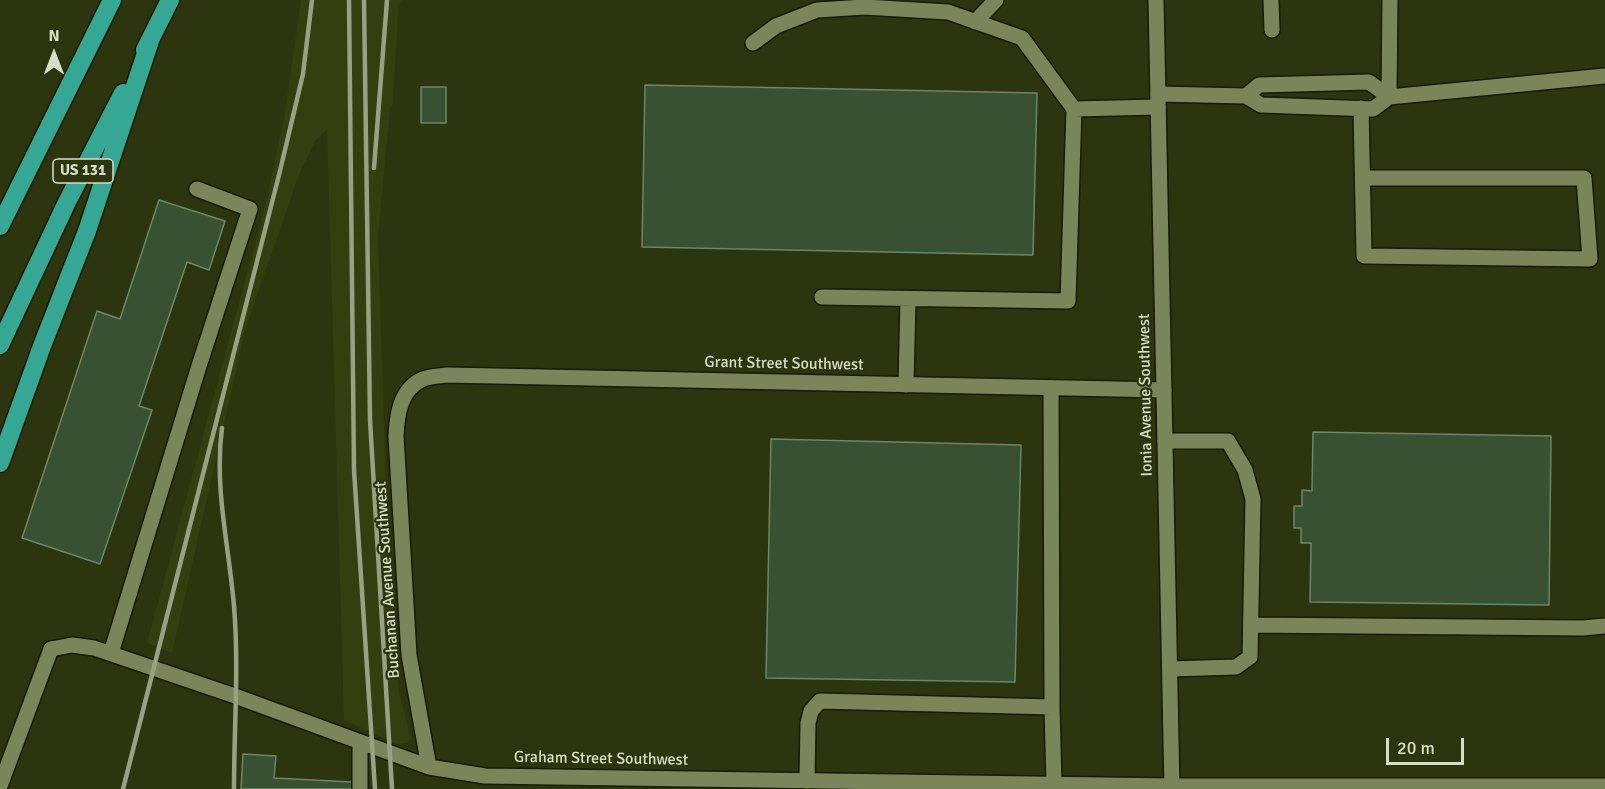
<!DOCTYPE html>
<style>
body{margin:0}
#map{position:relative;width:1605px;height:789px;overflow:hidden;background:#2c350d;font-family:Signika,sans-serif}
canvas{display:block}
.north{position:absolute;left:24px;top:24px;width:60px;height:60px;-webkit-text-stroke:4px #2c350d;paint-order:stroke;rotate:0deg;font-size:16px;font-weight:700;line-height:24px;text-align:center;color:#d7dec8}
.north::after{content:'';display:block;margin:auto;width:21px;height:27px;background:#d7dec8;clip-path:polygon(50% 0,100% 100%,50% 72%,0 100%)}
.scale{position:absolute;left:1386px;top:738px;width:78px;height:27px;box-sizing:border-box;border:3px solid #d7dec8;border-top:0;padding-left:8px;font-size:18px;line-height:21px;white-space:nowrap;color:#d7dec8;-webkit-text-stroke:4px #2c350d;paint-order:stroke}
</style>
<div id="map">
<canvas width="1605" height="789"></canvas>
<div class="north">N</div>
<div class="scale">20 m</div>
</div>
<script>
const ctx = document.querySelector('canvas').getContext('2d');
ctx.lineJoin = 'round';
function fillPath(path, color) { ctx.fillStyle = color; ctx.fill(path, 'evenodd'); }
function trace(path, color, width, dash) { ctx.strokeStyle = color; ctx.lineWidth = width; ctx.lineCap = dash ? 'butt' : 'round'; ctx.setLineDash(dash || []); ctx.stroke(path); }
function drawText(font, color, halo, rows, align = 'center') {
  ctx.font = font + ' Signika,sans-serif'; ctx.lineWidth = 4.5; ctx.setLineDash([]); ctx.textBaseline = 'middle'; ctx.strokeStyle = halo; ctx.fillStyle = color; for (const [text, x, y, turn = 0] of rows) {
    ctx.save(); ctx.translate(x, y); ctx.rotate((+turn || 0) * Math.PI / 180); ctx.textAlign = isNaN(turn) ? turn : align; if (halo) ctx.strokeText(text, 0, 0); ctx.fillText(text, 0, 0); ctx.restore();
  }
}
const built = new Path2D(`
 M301,0H402L398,5V13L393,104L390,109L378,237L388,550L399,692L411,738L407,743L397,744L344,720L327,130L315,141L299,175L246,327L172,653L147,643L263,214L284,119Z`);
const building = new Path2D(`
 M645,85L1037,93L1033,255L642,247Z
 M421,87H446V123H421Z
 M159,200L225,221L209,270L187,262L139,406L152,410L100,564L22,538L97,311L120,319Z
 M1313,432L1551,436L1549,605L1310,602L1311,543H1301V528H1294V506H1302V490L1312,491Z
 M771,439L1021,445L1015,682L766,678Z
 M243,754L276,756L274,778L352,782L351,789H241Z`);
const service = new Path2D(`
 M1271,0L1272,30
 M1390,0L1389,97L1605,76
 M975,22L996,0
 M753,43L776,26L817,10L865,7L948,12L1022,38L1074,109
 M1158,94L1246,96L1261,105L1373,109L1389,97L1369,82L1259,85L1246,96
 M1361,108L1364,256L1590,259L1584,178H1363
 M822,297L1068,301L1074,109L1158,107
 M906,385L908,299
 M1051,388L1052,707
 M1165,441H1228L1245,470L1253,499L1250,657L1236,667L1170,669
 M1251,625L1583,628L1605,626
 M111,653L199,366L250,209L197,189
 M807,781L808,723L811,711L820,701L1052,707L1054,784
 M0,786L51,649
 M1172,786H1605`);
const minor = new Path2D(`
 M51,649L72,645L94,648L235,696L429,767L485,776L1172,786
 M360,743V789
 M429,767L409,655L396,436C397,415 400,389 423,379C430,376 440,376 447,375L1164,390`);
const tertiary = new Path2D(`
 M1156,0L1172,789`);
const motorway = new Path2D(`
 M145,50L170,0
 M0,226L112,0
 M0,345L67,202L123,93
 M0,463L42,346L87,231L150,41`);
const rail = new Path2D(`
 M349,0L354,470L375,789
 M364,0L370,420L392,789
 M374,168L387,0
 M222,428C214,488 229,546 234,606C239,667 234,728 234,789
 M123,789L280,171L303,74L312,0`);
const shields = [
 [83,171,60]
];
const shieldNames = [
 ["US 131",83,171]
];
const streetNames = [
 ["Grant Street Southwest",784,364,1],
 ["Ionia Avenue Southwest",1146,395,-91],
 ["Buchanan Avenue Southwest",388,580,-94],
 ["Graham Street Southwest",601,759,1]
];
fillPath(built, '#353e0e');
fillPath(building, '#375132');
trace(building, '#6b8765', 1.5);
trace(service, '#161b01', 18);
trace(minor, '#161b01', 18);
trace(tertiary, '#161b01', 18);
trace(motorway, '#161b01', 21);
trace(service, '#7a855b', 15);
trace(minor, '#7a855b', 15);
trace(tertiary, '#7a855b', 15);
trace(motorway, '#35a794', 18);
trace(rail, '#99a084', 4.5);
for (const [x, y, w] of shields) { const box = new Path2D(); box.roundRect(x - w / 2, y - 12, w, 24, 4.5); ctx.fillStyle = '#2c350d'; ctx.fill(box); trace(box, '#d7dec8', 1.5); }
drawText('bold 15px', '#d7dec8', null, shieldNames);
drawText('16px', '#d7dec8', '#2c350d', streetNames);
</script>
